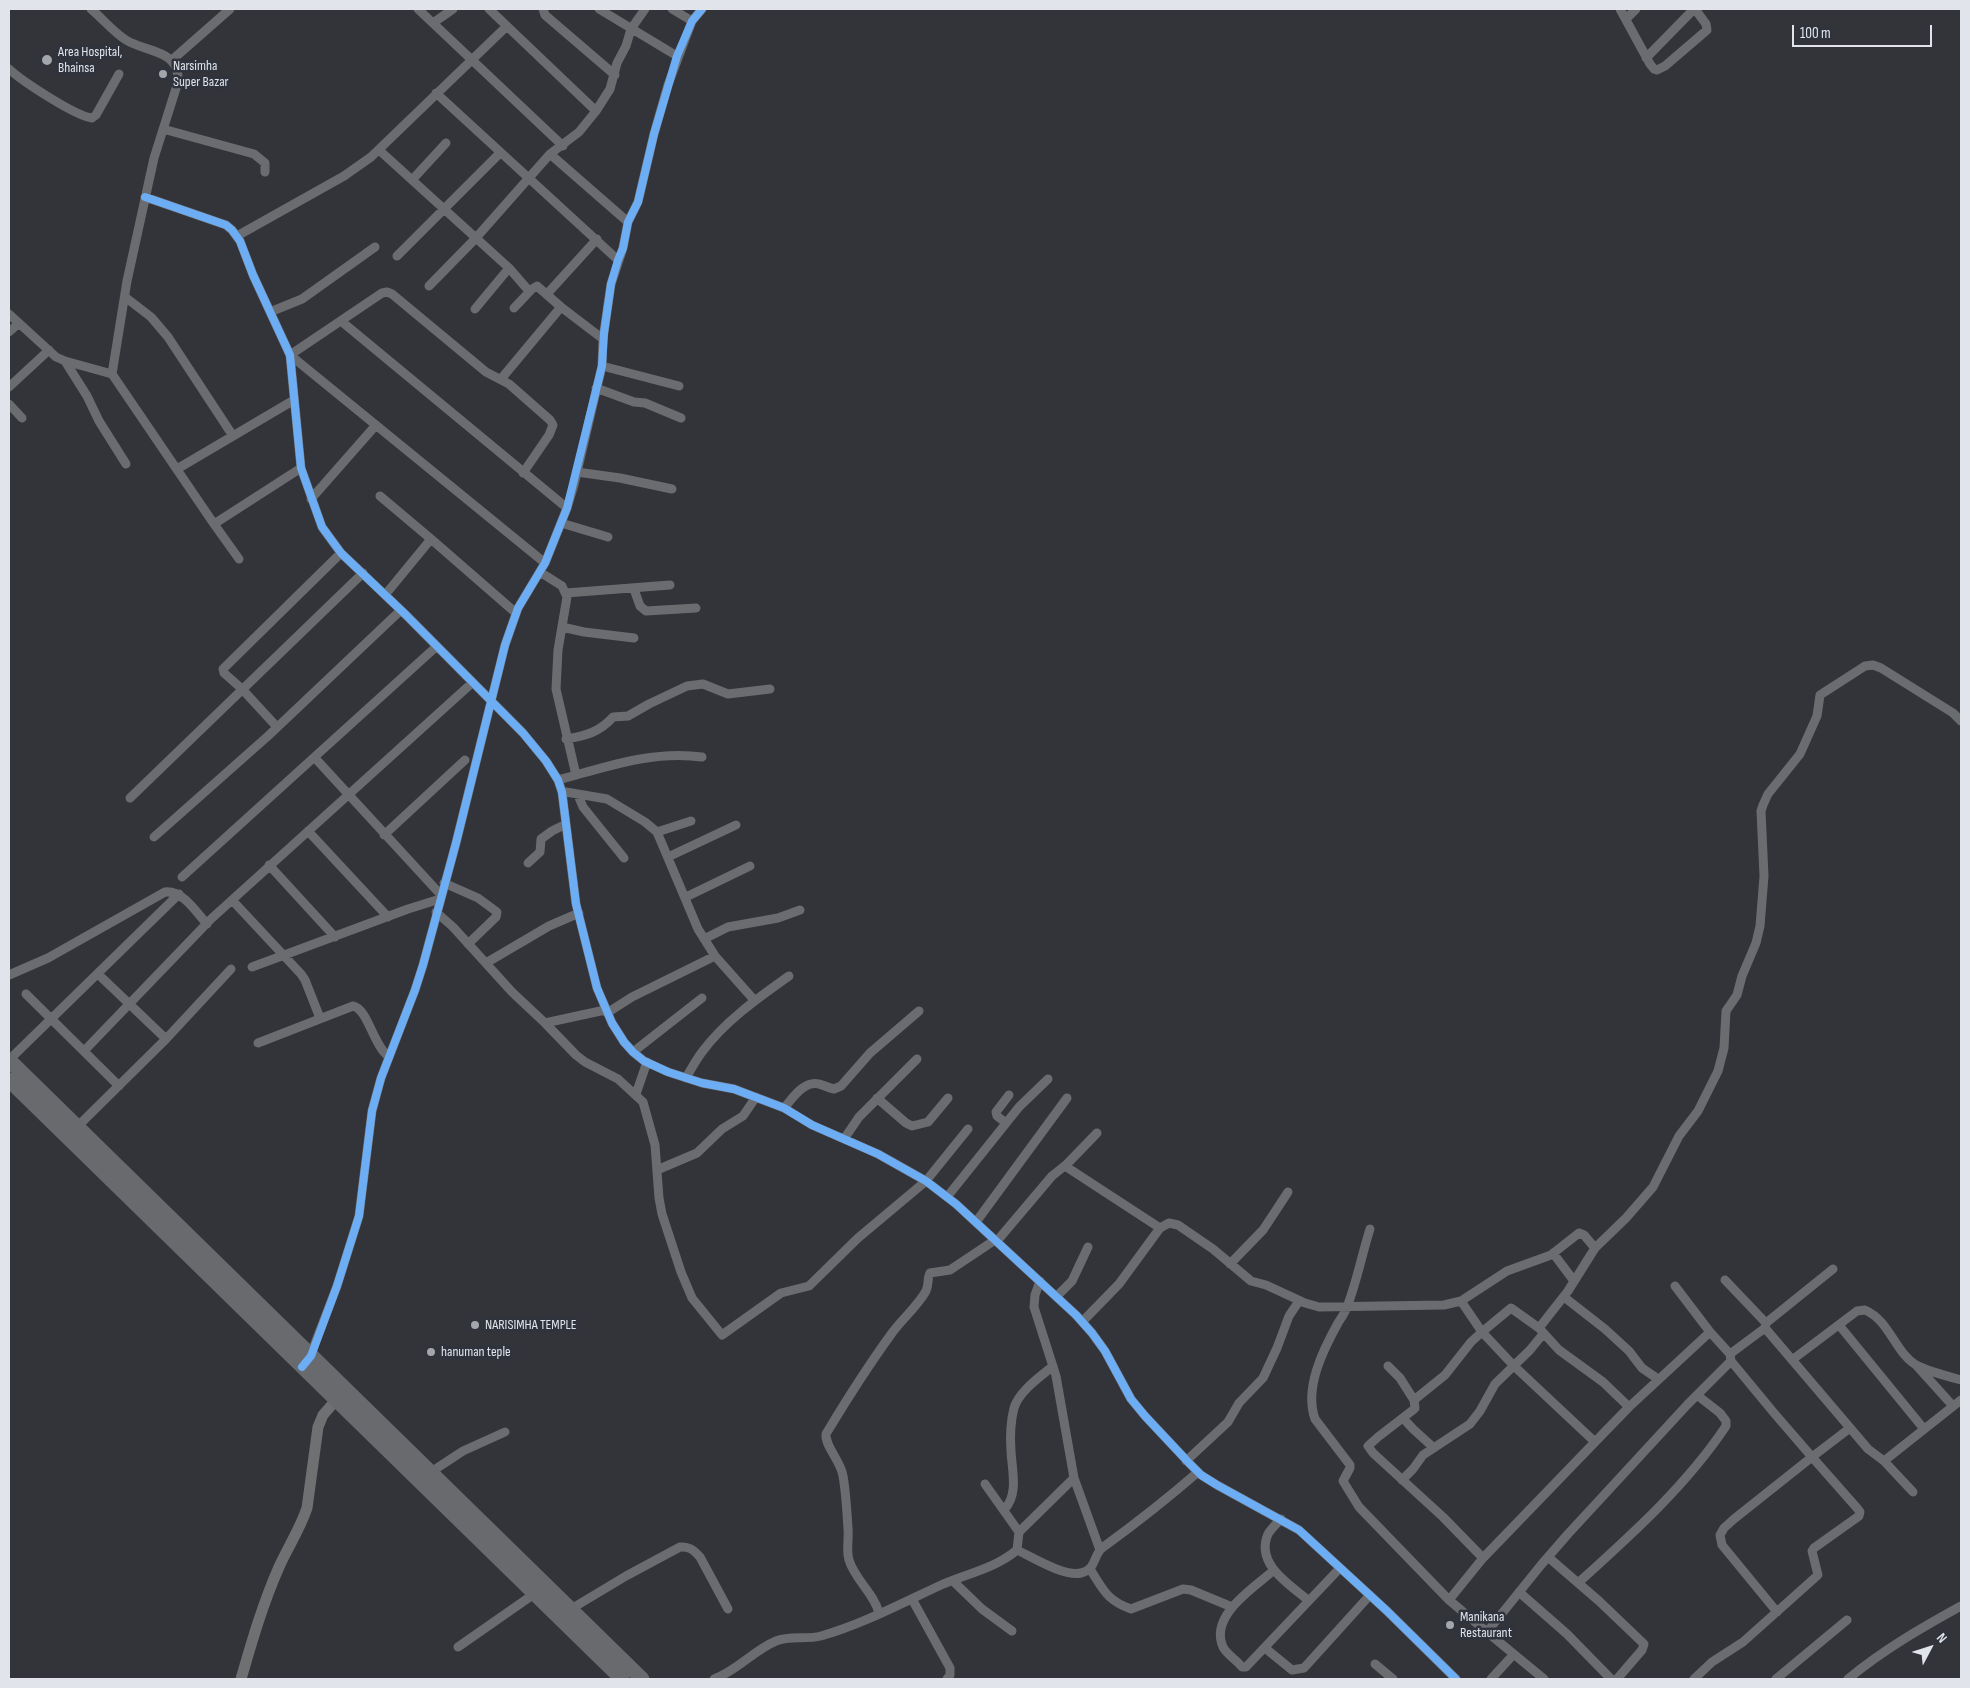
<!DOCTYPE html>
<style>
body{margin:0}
#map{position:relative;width:1970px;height:1688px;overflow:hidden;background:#32343a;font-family:"Sofia Sans Condensed",sans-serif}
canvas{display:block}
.frame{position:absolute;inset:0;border:10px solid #e1e4ea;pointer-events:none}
.north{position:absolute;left:1905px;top:1623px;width:50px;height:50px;-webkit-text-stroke:4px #2f333d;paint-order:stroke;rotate:50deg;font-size:14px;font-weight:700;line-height:20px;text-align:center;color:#e1e4ea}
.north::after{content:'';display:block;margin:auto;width:18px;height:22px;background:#e1e4ea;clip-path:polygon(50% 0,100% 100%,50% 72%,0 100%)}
.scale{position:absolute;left:1792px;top:25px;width:140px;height:22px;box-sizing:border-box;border:2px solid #e1e4ea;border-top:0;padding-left:6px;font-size:15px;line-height:18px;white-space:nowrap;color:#e1e4ea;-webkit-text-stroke:4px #2f333d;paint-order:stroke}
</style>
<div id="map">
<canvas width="1970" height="1688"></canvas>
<div class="frame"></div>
<div class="north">N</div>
<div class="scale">100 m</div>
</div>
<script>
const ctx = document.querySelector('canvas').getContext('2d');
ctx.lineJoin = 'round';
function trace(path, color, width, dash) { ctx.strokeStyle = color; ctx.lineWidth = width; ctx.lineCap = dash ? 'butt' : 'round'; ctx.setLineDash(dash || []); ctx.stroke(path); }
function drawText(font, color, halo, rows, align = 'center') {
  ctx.font = font + ' "Sofia Sans Condensed",sans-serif'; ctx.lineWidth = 5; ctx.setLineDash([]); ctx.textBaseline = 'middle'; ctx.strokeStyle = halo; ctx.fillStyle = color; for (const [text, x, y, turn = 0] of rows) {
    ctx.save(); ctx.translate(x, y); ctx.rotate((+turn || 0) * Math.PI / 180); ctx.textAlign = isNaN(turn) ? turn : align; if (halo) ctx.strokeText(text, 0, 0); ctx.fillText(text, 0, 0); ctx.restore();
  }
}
const street = new Path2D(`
 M91,9C103,19 113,32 126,40C147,53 180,49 178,82L154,158L127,281L112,374
 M418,9L563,146
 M489,9L596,111
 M543,9L545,15L615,75
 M599,9L677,56
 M672,9L692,21
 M1620,9L1650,64L1654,69L1657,70L1665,66L1707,30L1706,24L1695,9
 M1626,19L1636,9
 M433,23L453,9
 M1646,58L1694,9
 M172,60L230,9
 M9,69C22,81 75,116 92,118L96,115L119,74
 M436,93L618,260
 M163,129L254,154L265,163V172
 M379,150L509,268L529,291
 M550,154L628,222
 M412,180L446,143
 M145,197L226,225L232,230L240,241L253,275L290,355L301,468L322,527L341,553L406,615L523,733L546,761L558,780L562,792L576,904L597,988L612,1023L624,1042L633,1052L644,1061L668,1072L702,1083L734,1089L784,1108L812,1125L878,1154L926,1181L956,1204L1076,1315L1092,1333L1105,1351L1131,1399L1145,1416L1190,1464L1201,1475L1217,1485L1299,1530L1387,1611L1456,1679
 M237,236L344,176L371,157L507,26
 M397,256L500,153
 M429,286L475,239L550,154L579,132L596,111L610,89L617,63L626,46L631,29L645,9
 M547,294L597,239
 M125,297L151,317L168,337L233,436
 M514,308L532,289L537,286L561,307L603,339
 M475,309L509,268
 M270,312L302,299L375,247
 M9,314L56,357L65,361L112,374L214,524L301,468
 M341,321L567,508
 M9,332L19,323
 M290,355L382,293L387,292L392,294L486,372L509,384L550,420L553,425L549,435L523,473
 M290,355L545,563
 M65,361L87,396L99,421L126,464
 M602,366L679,386
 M501,379L561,307
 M9,387L49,350
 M596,388L634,402L645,403L681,418
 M9,404L22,418
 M177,469L294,400
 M577,472L620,478L672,489
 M380,496L431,539
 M311,499L376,425
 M561,523L608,537
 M214,524L239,559
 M540,572L562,586L567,597L558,650L556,689L576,775
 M634,589L640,606L646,611L696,608
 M566,593L670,585
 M385,595L431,539L516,613
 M562,627L584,632L634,638
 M277,727L242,689L224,673L223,669L341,553
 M566,739C585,736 600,732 613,717L628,716L649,704L687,686L703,684L728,694L770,689
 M315,758L441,895
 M558,780C606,767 653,750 702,757
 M562,792H566L607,799L645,822L657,832L698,929L715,956
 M578,795L583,807L624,858
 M130,798L363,573
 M308,831L388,917
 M657,832L691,821
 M384,835L465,760
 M154,837L268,736L401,610
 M668,857L736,825
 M528,863L540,852L541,839L552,831L566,824
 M269,865L335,937
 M182,877L437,646
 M444,883L478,898L497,912L496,917L468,944
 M686,897L750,866
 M232,900L301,974L305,980L320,1018
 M436,912L453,927L512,992L545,1023L605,1010
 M704,939L728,927L778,918L800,910
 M486,963L549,926L579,913
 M252,967L408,909L440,899
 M9,975L48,958L165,892C183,890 196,912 207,924
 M26,994L119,1086
 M607,1013L632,997L715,956L755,1001
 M545,1023L576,1055L585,1062L618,1079L643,1102L655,1145L659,1198L662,1214L681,1272L692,1298L722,1335L781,1293L809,1286L858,1238L926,1181L968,1129
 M166,1039L231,969
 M258,1043L353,1006C368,1009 373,1045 389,1057
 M84,1051L211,919L472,683
 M633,1052L702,998
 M9,1060L179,894
 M686,1078C691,1069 696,1060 702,1052C725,1021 758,998 789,976
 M636,1094L647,1062
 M877,1098L906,1123L912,1126L928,1122L948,1098
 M784,1108C792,1099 804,1080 819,1084C824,1085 828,1088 834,1089L841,1086L870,1053L919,1011
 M1006,1123L997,1116L996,1112L1009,1095
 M77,1127L166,1039L98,974
 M844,1139L859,1117L917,1059
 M1065,1166L1160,1228L1119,1284L1082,1322
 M657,1170L697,1153L722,1129L743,1116L756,1097
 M947,1197L1019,1107L1048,1079
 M976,1222L1067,1098
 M1160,1228L1169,1223L1178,1225L1213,1249L1251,1281L1266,1285L1305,1303L1319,1307L1444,1305L1461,1301L1507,1271L1551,1255L1579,1233L1584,1235L1595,1248
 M1370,1229C1362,1254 1357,1281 1347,1307C1345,1313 1341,1318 1338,1323C1323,1350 1304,1388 1315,1419L1350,1465V1468L1343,1481L1359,1507L1449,1600L1487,1632
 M997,1241L1052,1176L1067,1164L1097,1133
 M1553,1253L1574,1281
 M1230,1264L1263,1230L1288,1192
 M1725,1280L1766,1323L1765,1328L1868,1449L1884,1461L1913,1492
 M1040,1281L1035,1295L1034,1307L1056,1376L1074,1478L1100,1550
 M1675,1286L1710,1332L1730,1354L1731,1361L1774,1413L1812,1457L1734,1519L1724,1528L1720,1535L1722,1545L1777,1612
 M1057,1296L1072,1281L1088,1247
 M1564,1297L1605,1329L1629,1351L1642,1368L1658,1379
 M1766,1323L1833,1269
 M1839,1325L1924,1429
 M1730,1354L1765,1328
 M309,1359L337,1286L359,1216L372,1111L381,1078L415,990L423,965L456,843L505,645L518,608L545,563L567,508L574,485L602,366L603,339L611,284L623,248L628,222L638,202L654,134L668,85L692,21L702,9
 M1792,1360L1857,1311L1865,1310C1890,1321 1894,1351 1916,1365C1925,1370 1950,1377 1961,1380
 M1916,1365L1953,1406
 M1388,1366L1400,1378L1414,1400
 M1629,1407L1603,1382L1559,1350L1539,1328L1568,1291L1595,1248L1626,1218L1653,1187L1679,1136L1698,1111L1718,1071L1724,1048L1726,1011L1737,995L1742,976L1756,943L1760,926L1764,876L1761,811L1763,805L1768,794L1800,754L1817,716L1820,695L1865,666L1873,665L1881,668L1953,713L1961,721
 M1403,1418L1413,1429L1434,1448
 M1595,1442L1629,1407L1710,1332
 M1186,1461L1228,1422L1239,1403L1263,1378L1277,1348L1289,1316L1299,1301
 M1884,1461L1961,1400
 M431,1472L463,1451L505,1432
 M1402,1480L1413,1469L1423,1455L1470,1424L1480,1411L1495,1384L1530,1350L1543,1334
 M1004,1510C1019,1494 1012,1471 1011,1451C1010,1438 1011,1420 1014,1408C1019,1391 1040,1377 1053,1366
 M1281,1519C1276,1524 1271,1529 1268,1534C1255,1564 1289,1584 1308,1600
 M1019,1532L1074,1478
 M1017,1550C1032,1557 1064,1577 1081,1573C1096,1570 1093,1556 1102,1548C1135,1524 1167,1499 1198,1472
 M1548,1557L1599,1601L1644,1644L1642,1650L1617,1679
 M1483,1558L1595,1442L1514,1366L1482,1332L1511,1308L1539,1328
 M1090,1569C1103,1589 1106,1600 1131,1609L1183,1589L1191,1590L1232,1607
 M1274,1570C1254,1588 1209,1615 1223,1647C1227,1655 1237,1660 1242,1667H1246L1340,1568
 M953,1581L982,1609L1012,1631
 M1578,1583C1631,1535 1686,1486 1726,1426V1421L1720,1413L1697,1395
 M1519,1592L1567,1634L1611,1679
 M912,1599L950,1668V1675L947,1679
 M1449,1600L1483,1558L1443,1517L1373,1453L1368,1446L1378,1437L1413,1410L1415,1408L1414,1400L1445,1375L1471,1342L1482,1332L1461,1301
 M571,1609L626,1576L680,1547C690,1546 694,1551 700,1557L728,1609
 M879,1613C874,1593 855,1580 849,1560C846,1550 849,1539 848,1529C847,1512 846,1493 843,1476C841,1461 825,1447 826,1434C847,1399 868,1366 892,1333C902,1319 917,1307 926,1291C929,1285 927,1279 930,1273L950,1270L995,1240
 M458,1647L534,1594
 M1265,1648L1292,1670L1304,1668L1370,1595
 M1375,1664L1393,1679
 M714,1679C737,1671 754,1650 776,1641C790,1635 806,1640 821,1636C863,1624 902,1603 941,1585C966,1574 996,1568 1017,1550L1019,1532L985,1484
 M1491,1679L1514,1654
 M1544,1679L1487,1632L1541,1565L1568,1534L1688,1404L1731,1361
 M1694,1679L1712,1662L1743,1642L1818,1575L1812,1551L1814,1548L1859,1516L1860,1512L1857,1508L1812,1457L1850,1428
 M1776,1679L1847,1620
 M1848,1679C1883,1650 1921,1628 1961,1606`);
const secondary = new Path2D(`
 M241,1679C252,1641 263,1603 279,1567C288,1547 300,1529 307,1508L318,1427L323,1415L336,1400`);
const highway = new Path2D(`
 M9,1060L642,1679
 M9,1080L622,1679`);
const cycleway = new Path2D(`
 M145,197L226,225L232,230L240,241L253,275L290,355L301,468L322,527L341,553L406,615L523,733L546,761L558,780L562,792L576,904L597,988L612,1023L624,1042L633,1052L644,1061L668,1072L702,1083L734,1089L784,1108L812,1125L878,1154L926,1181L956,1204L1076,1315L1092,1333L1105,1351L1131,1399L1145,1416L1190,1464L1201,1475L1217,1485L1299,1530L1387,1611L1456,1679
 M302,1367L311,1356L337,1286L359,1216L372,1111L381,1078L415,990L423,965L456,843L505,645L518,608L545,563L567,508L602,366L604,333L611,284L618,260L623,248L628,222L638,202L654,134L677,56L692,21L702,9`);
const markers = [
 [47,60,6,"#a4a6ac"],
 [163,74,5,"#a4a6ac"],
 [475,1325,5,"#a4a6ac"],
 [431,1352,5,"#a4a6ac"],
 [1450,1625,5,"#a4a6ac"]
];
const poiNames = [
 ["Area Hospital,",58,52],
 ["Bhainsa",58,68],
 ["Narsimha",173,66],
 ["Super Bazar",173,82],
 ["NARISIMHA TEMPLE",485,1325],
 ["hanuman teple",441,1352],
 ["Manikana",1460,1617],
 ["Restaurant",1460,1633]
];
trace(street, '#6b6c70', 9);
trace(secondary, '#6e7072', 11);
trace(highway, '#696a6e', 15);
trace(cycleway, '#6dadf4', 8);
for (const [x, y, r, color] of markers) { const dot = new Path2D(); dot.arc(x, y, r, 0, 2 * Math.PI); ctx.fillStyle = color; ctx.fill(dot); trace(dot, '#2f333d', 2); }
drawText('14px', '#e1e4ea', '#2f333d', poiNames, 'left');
</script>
